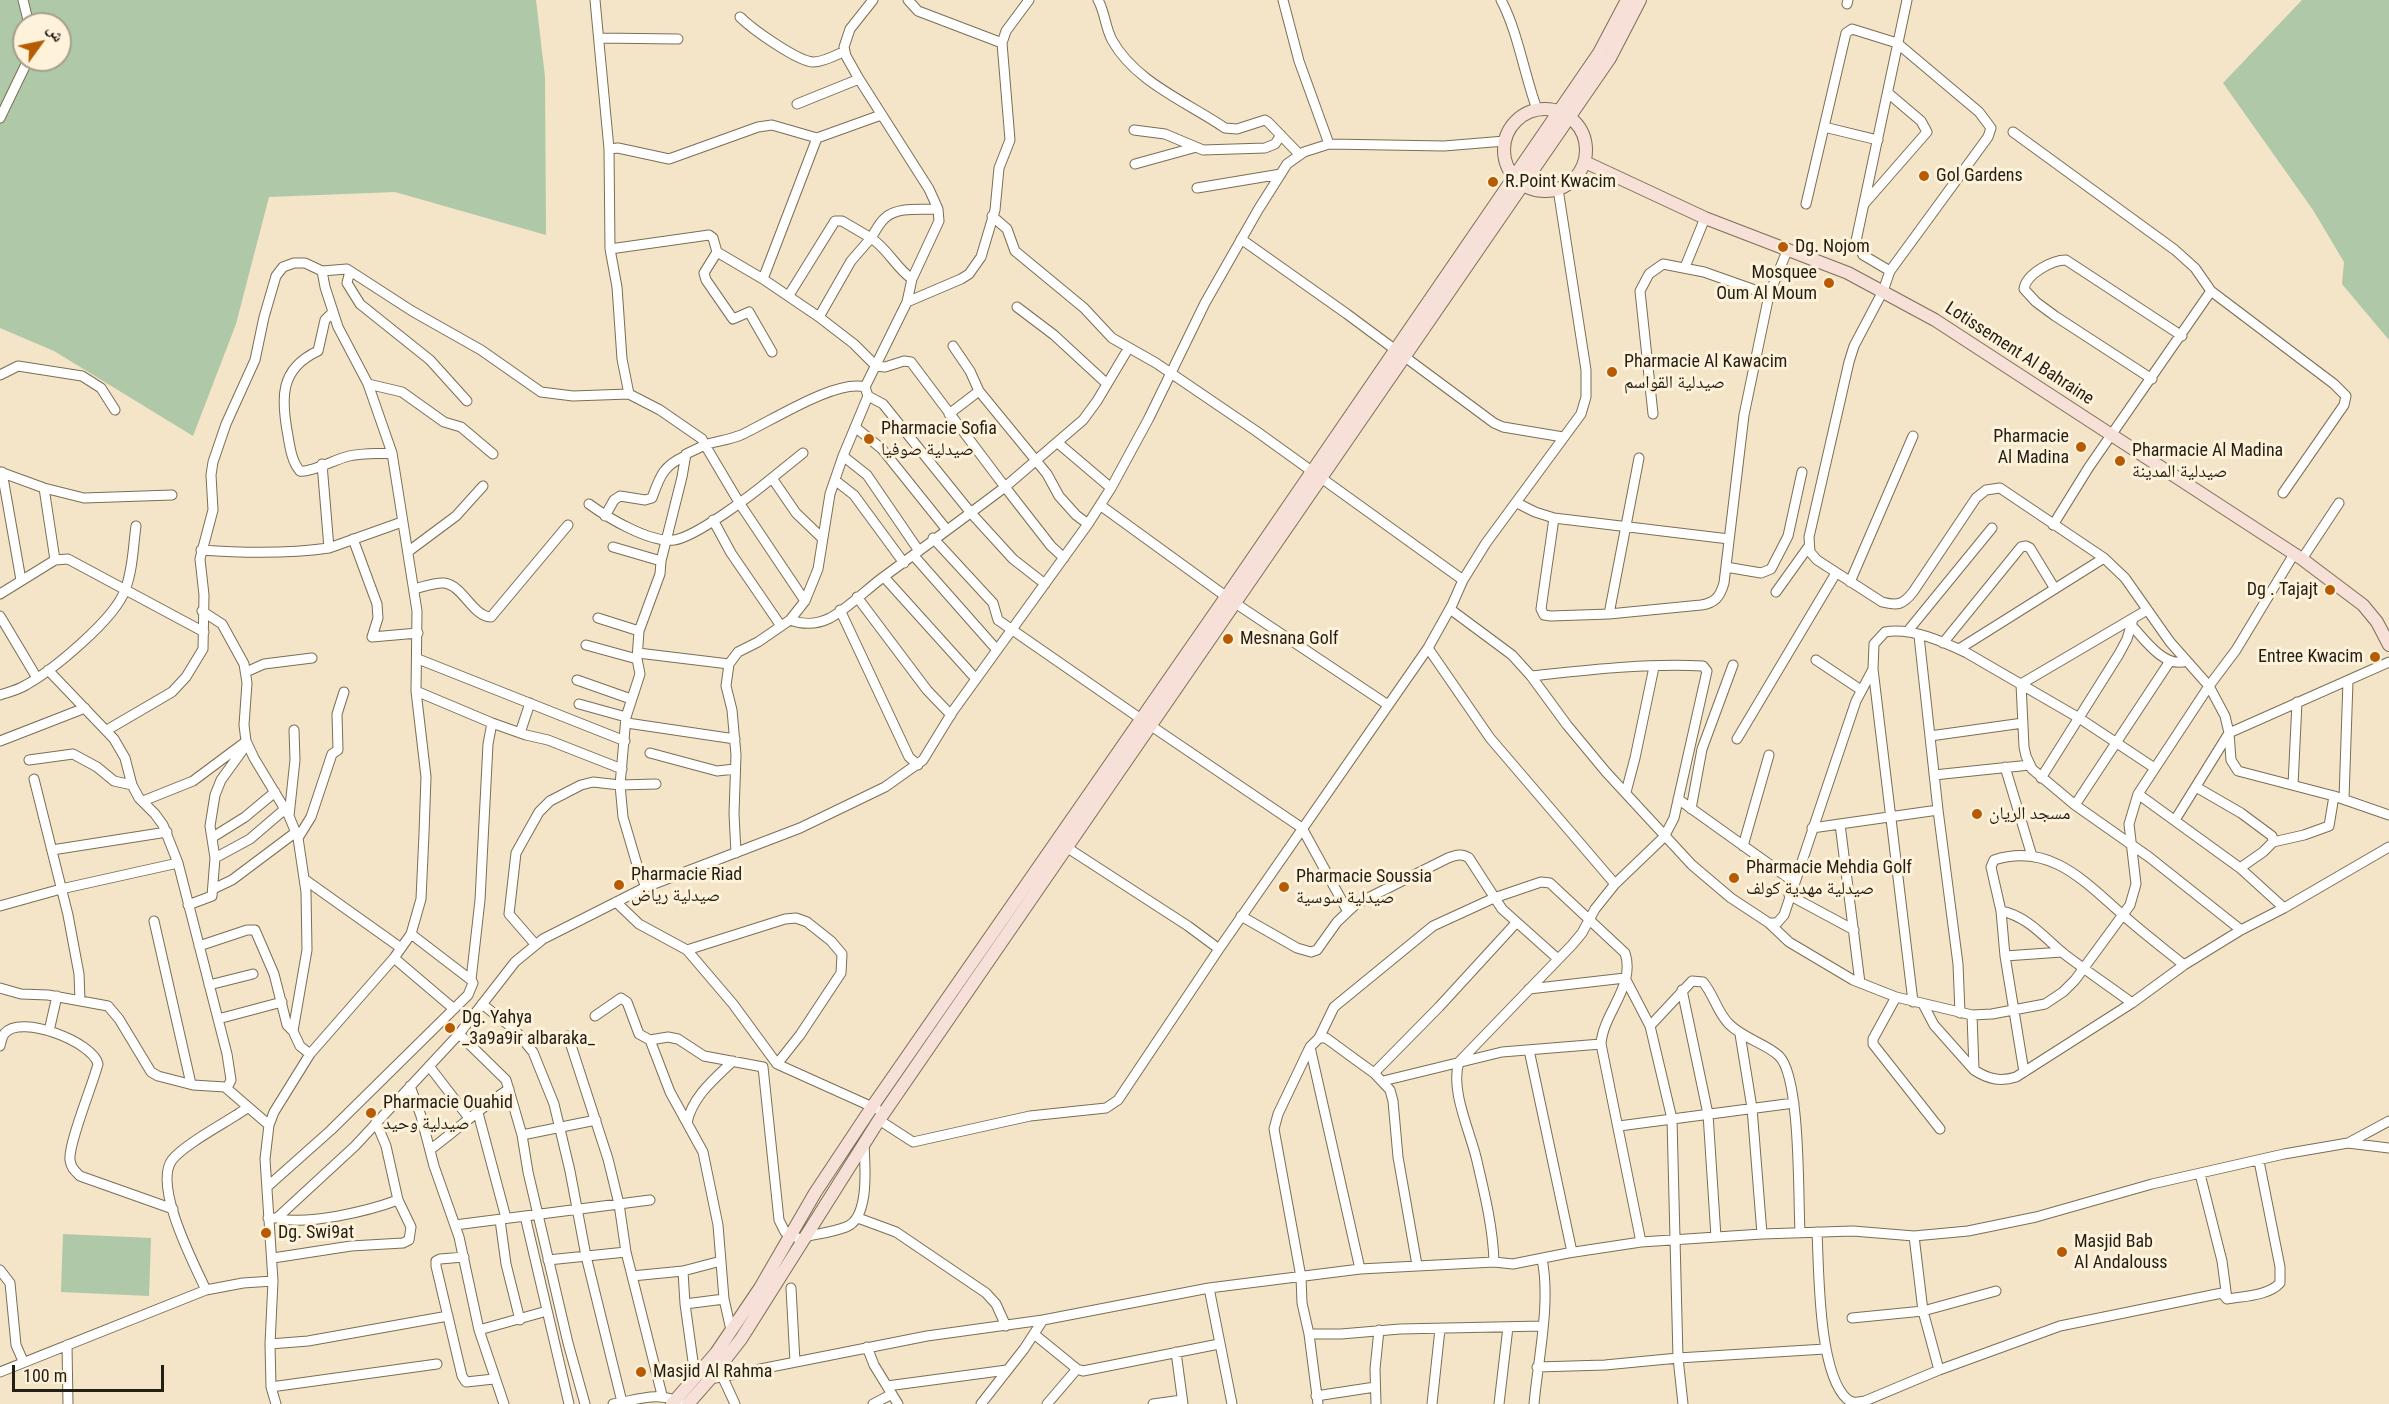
<!DOCTYPE html>
<meta charset="utf-8">
<style>
body{margin:0}
#map{position:relative;width:2389px;height:1404px;overflow:hidden;background:#f4e4c8;font-family:"Roboto Condensed","Noto Naskh Arabic",sans-serif}
canvas{display:block}
.north{position:absolute;left:12px;top:12px;width:60px;height:60px;box-sizing:border-box;background:#fef2db;border:2px solid #a79e8b;border-radius:50%;rotate:57deg;font-size:16px;font-weight:700;line-height:24px;text-align:center;color:#241f14}
.north::after{content:'';display:block;margin:auto;width:21px;height:27px;background:#b75b02;clip-path:polygon(50% 0,100% 100%,50% 72%,0 100%)}
.scale{position:absolute;left:12px;top:1365px;width:152px;height:27px;box-sizing:border-box;border:3px solid #241f14;border-top:0;padding-left:8px;font-size:18px;line-height:21px;white-space:nowrap;color:#241f14;-webkit-text-stroke:4px #fef2db;paint-order:stroke}
</style>
<div id="map">
<canvas width="2389" height="1404"></canvas>
<div class="north">ش</div>
<div class="scale">100 m</div>
</div>
<script>
const ctx = document.querySelector('canvas').getContext('2d');
ctx.lineJoin = 'round';
function fillPath(path, color) { ctx.fillStyle = color; ctx.fill(path, 'evenodd'); }
function trace(path, color, width, dash) { ctx.strokeStyle = color; ctx.lineWidth = width; ctx.lineCap = dash ? 'butt' : 'round'; ctx.setLineDash(dash || []); ctx.stroke(path); }
function drawText(font, color, halo, rows, align = 'center') {
  ctx.font = font + ' "Roboto Condensed","Noto Naskh Arabic",sans-serif'; ctx.lineWidth = 6; ctx.setLineDash([]); ctx.textBaseline = 'middle'; ctx.strokeStyle = halo; ctx.fillStyle = color; for (const [text, x, y, turn = 0] of rows) {
    ctx.save(); ctx.translate(x, y); ctx.rotate((+turn || 0) * Math.PI / 180); ctx.textAlign = isNaN(turn) ? turn : align; if (halo) ctx.strokeText(text, 0, 0); ctx.fillText(text, 0, 0); ctx.restore();
  }
}
const green = new Path2D(`
 M0,0H536L545,77L546,235L395,192L269,197L236,324L193,436L54,351L0,328ZM24,24H60V60H24Z
 M2302,0H2389V340L2342,284L2344,262L2313,210L2223,83Z
 M63,1234L151,1238L149,1296L61,1292Z`);
const street = new Path2D(`
 M23,0L29,24
 M595,0L609,149L610,249L617,287L622,359L629,394L660,410L702,439L705,445C717,441 729,440 741,435C770,422 835,379 865,387
 M908,0L918,11L1002,43
 M1098,0C1105,12 1105,27 1112,40C1135,82 1187,102 1225,128L1237,129L1265,120L1268,122L1299,154
 M1283,0L1299,61L1329,144
 M1501,0C1518,32 1524,74 1537,109
 M1907,0L1856,241L1863,255L1890,271L1883,291L1854,346L1849,362L1809,537L1810,552L1817,560L1882,602C1897,606 1903,605 1913,592L1976,498L1986,490L2000,488L2104,558L2125,578L2170,642L2209,686L2225,716L2229,733L2231,760L2238,771L2334,796L2389,815
 M1847,4L1848,0
 M740,17C752,29 797,61 813,62C824,62 836,55 845,51
 M599,38L678,39
 M797,104L859,79
 M881,115L817,138L763,279L819,317L851,261L871,238C888,249 896,268 912,279
 M0,118L28,60
 M1824,127L1878,140
 M1134,130L1165,134L1203,150L1265,148L1275,144L1281,135
 M2013,132L2175,250L2195,268L2211,291
 M609,149L618,148L669,159L758,127L772,125L817,138
 M1135,164L1193,148
 M1197,188L1281,174
 M1865,203L1927,132L1921,121L1888,93
 M1806,204L1846,33L1852,29L1897,43L1979,112L1991,128L1988,137L1890,271
 M992,216L1007,229L1015,251L1084,308L1112,338L1156,363L1256,431L1463,580
 M1241,239L1347,314L1494,423L1503,427L1563,437
 M610,249L709,235L713,238L717,252L763,279
 M717,252L704,273L706,280L733,319L749,312L772,352
 M1685,267L1705,218
 M350,271L347,283L360,304L430,360L467,401
 M789,295L835,221H842L871,238C875,232 879,223 885,218C897,206 923,210 938,209
 M907,302L961,279L969,274L981,257L995,210L999,168L1010,140L1002,43L1006,31L1029,0
 M1017,307L1054,335L1106,383
 M333,312L325,320L318,351C279,369 281,399 288,436C290,448 292,462 300,471C310,473 336,459 349,456C363,453 378,454 392,453
 M953,346L970,371L979,391L1047,474L1059,496L1076,515L1088,524
 M0,375L18,366L82,376L101,388L115,410
 M2152,379L2055,316L2036,302L2024,289C2026,274 2052,260 2066,260L2182,336
 M368,384L402,392L444,422L461,427L493,454
 M868,396L883,404L971,513L1013,559L1045,584
 M949,414L979,391
 M1653,414L1640,291L1649,274L1663,264L1704,272L1769,295
 M855,427L882,449L947,530
 M1058,443L1111,488
 M843,456L867,475L919,551
 M1639,458L1609,614L1701,605C1715,603 1720,597 1724,583L1744,415L1769,295L1787,251
 M322,464L329,548
 M0,472L44,488L84,498L172,495
 M2,472L21,580
 M772,478L803,453
 M836,481L854,495L904,563
 M44,488L55,560
 M1517,503L1535,512L1554,518L1541,609L1544,615L1551,616L1609,614
 M589,504C608,518 650,543 674,540C696,537 753,494 772,478L796,513L822,538
 M1100,505L1235,603L1388,705
 M605,516L614,500L620,496L645,500L652,498C660,476 663,466 685,456
 M1554,518L1729,539
 M713,520L731,553L781,626
 M2053,525L2089,467L2211,291L2334,384L2346,396L2344,405L2283,493
 M933,538L993,603L998,620L1141,719L1302,828L1347,910
 M353,539L377,604L378,618L372,637L418,633
 M613,547L661,561
 M201,550C243,553 287,554 329,548L402,522
 M409,551L456,516L483,486
 M914,556L997,650
 M1064,558L1051,546L1005,487L1083,420L1097,401L1128,349
 M2302,559L2339,503
 M1726,567L1761,573L1771,569L1788,536L1802,472
 M884,577L976,679
 M1850,582L1913,436
 M414,589C423,587 435,582 444,583C463,585 472,616 491,617L568,525
 M1776,592L1809,546
 M0,594L55,560L68,559L204,632
 M857,597L927,690L951,715
 M1450,609L1512,655L1531,676L1567,725L1606,772L1692,865L1731,898L1769,923L1789,942L1853,980L1896,997L1972,1015L1992,1014L2045,1004L2063,992L2075,980L2130,905L2136,884L2129,824L2138,794L2209,686L2236,650L2294,554
 M840,610L909,757L918,765
 M2147,610L2021,684L2024,747L2026,756L2032,769L2075,805L2149,857L2241,930
 M202,611L222,624L244,664L247,683L244,725L246,741L254,758L289,816L298,838L306,892L307,950L293,1031L300,1046L310,1054
 M0,616L37,678
 M598,618L639,631
 M790,620C804,625 816,625 830,618C847,609 866,590 882,578C923,548 964,518 1005,487L911,362L904,361L885,367L876,366L854,344L819,317
 M2132,626C2144,639 2165,669 2186,661
 M1907,632L1992,528
 M1919,636L1938,810L1958,964L1960,1013
 M1943,643L2021,547L2026,546L2030,548L2055,589
 M586,645L637,659
 M1428,648L1490,738L1615,884
 M1959,649L2104,558
 M638,653L729,664
 M418,659L625,741
 M1816,660L1861,690
 M1873,669L1913,1002
 M48,670L114,739L125,758L132,785
 M246,672L264,664L312,658
 M577,680L631,699
 M416,691L492,723L526,735L548,740L622,769
 M0,695C9,692 18,690 26,685C53,670 115,619 125,590C133,570 133,547 136,526
 M579,704L626,717
 M627,723L735,739
 M107,730L172,692L186,677L203,649L204,595L200,559L213,510L211,475L213,462L226,424L255,360L264,317L276,276L283,267L294,263H305L322,271
 M520,733L530,703
 M1930,736L2023,723
 M1737,739L1836,573
 M0,741L85,708
 M650,753L717,771L735,769
 M29,760L73,754L97,767L114,781L132,785L139,798L155,814L163,825L178,863L227,1054L231,1080L227,1088
 M2005,767L2032,856
 M1934,775L2030,765
 M2041,778L2119,654L2127,639L2133,619
 M34,779L68,915L79,974L80,1000
 M2293,785L2297,702
 M2196,787L2241,813L2272,836L2273,842L2263,852L2240,868
 M1626,792L1635,758L1654,667
 M2138,794L2240,868L2284,908
 M1678,799L1794,882
 M2344,799L2348,681
 M143,801L193,781L244,743
 M2075,805L2170,661
 M1691,809L1702,749L1733,665
 M289,816L295,760L294,730
 M2175,820L2229,733L2389,662
 M1840,824L1860,983
 M1812,828L1938,810
 M213,837L245,817L275,792
 M298,838L311,817L332,754L338,750L337,714L344,692
 M2273,842L2304,835L2329,826L2334,796
 M1063,845L1188,926L1219,949
 M1743,846L1769,755
 M52,850L167,832
 M736,853L734,814L736,755L732,710L726,686L729,664L738,652L758,642L790,620L805,601L818,569L830,494L843,456L868,396L865,387L907,302L912,279L939,221L938,209L929,189L859,79L846,56L844,47L850,29L873,0
 M215,858L250,839L285,809
 M304,879L401,948
 M646,887L638,868L623,817L620,785L626,717L640,674L637,659L639,631L660,574L661,561L682,477L686,454L705,445L740,504L805,601
 M213,889L232,880L296,832
 M1789,895L1854,930
 M616,902L639,924L687,950L733,1004L777,1064L877,1109
 M188,905L212,896L215,858L210,826L215,795L221,780L242,751L246,741
 M0,906L61,889L178,863
 M2001,911C2027,916 2044,937 2063,953C2085,970 2109,986 2132,1003
 M1241,916L1297,948L1311,952L1317,950L1337,922L1356,904L1448,858C1456,855 1462,853 1469,858L1502,909L1558,959
 M154,921L191,1084
 M1769,923H1777L1784,915L1856,701L1873,669L1874,644L1885,632C1911,627 1944,642 1967,653L2079,718L2153,767
 M411,934L471,980
 M535,944L509,914L516,853L539,812L550,801L581,785L593,782L620,785L656,784
 M199,946L247,930H255L274,974L287,1025L293,1031
 M687,950L785,919L796,918L807,922L831,941L842,954L841,973L800,1035L777,1064
 M2005,956L2062,952
 M394,958L454,1009
 M209,985L253,974
 M0,988L21,994L48,995L108,1006L119,1019L151,1072L158,1076L193,1085L225,1087L269,1125
 M1529,989L1625,978L1650,1026
 M1682,990L1708,1114L1716,1237
 M1896,997L1873,1039V1044L1940,1129
 M482,1004L515,1030L533,1052L554,1104L570,1171L586,1256L622,1402L624,1404
 M1923,1004L1934,1025L1974,1070
 M1972,1015L1974,1070C1988,1079 2000,1082 2016,1077L2132,1003L2184,965L2241,930L2284,908L2389,847
 M595,1016L621,998L627,1002L639,1034L650,1040L670,1092L703,1152L718,1225L724,1299L731,1330
 M218,1019L282,1002
 M49,1031L57,996
 M459,1034L506,1080L522,1135L528,1172L568,1343L585,1404
 M1740,1034L1752,1108L1762,1234
 M568,1036L608,1159L619,1204L626,1252L662,1395
 M1319,1038L1334,1007L1433,926L1494,898L1541,882L1550,883L1625,953C1636,986 1603,1013 1601,1044L1641,1242
 M650,1040L668,1037L678,1039L704,1056L763,1067L779,1220L785,1232L802,1240
 M0,1046C1,1042 2,1036 5,1033C21,1014 93,1042 98,1064C93,1084 68,1144 70,1160C71,1168 75,1171 80,1176L173,1209
 M1310,1047L1360,1269
 M1529,1050L1572,1252
 M429,1066L469,1118
 M2024,1072L2005,956L2001,911L1991,867L1994,860C2050,842 2085,882 2123,915C2142,932 2163,948 2184,965
 M1374,1073L1439,1007L1516,923
 M1383,1081L1502,1052L1601,1044
 M410,1086L421,1116L434,1166L459,1237L479,1330L504,1404
 M478,1113L506,1218
 M879,1120L913,1142L1030,1116L1106,1108L1118,1100L1219,949L1428,648L1452,605L1463,580L1486,543L1581,414L1586,397V370L1558,189
 M687,1123C692,1097 714,1079 733,1061
 M1619,1126L1794,1103
 M522,1135L596,1120
 M2350,1142L2389,1121
 M431,1149C457,1130 481,1107 509,1089
 M2200,1174L2222,1261L2227,1299
 M267,1187L331,1130L468,995L473,983L471,980L480,900L488,744L492,723
 M525,1216L569,1404
 M268,1218H277L355,1146L459,1034L515,962L543,939L646,887L800,828L885,787L923,760L953,711L1088,524L1111,488L1149,418L1205,303L1258,210L1287,164L1304,152L1329,144L1444,146L1505,141
 M277,1218C307,1226 368,1211 398,1200
 M858,1218L896,1232L986,1293L996,1304L1006,1326
 M500,1220L506,1264L520,1320
 M455,1225L650,1200
 M1817,1232C1819,1269 1818,1373 1847,1399C1853,1404 1858,1402 1865,1401L1939,1370L2060,1326L2222,1293L2227,1299
 M1914,1236L1923,1311L1939,1370
 M804,1237C817,1234 833,1232 846,1227C870,1218 865,1166 864,1144
 M464,1257L440,1259L436,1261V1266L462,1376L466,1382L494,1379
 M273,1258L351,1246L403,1243L409,1240L411,1227L398,1200L386,1146L376,1122
 M548,1260L626,1252
 M1494,1262C1493,1227 1484,1191 1476,1157C1469,1129 1450,1089 1459,1062L1572,945L1582,933L1595,909L1615,884L1664,837L1674,818L1707,671L1703,666C1646,663 1588,670 1531,676
 M0,1270L10,1283L16,1345L23,1361
 M683,1271L685,1304L695,1376
 M632,1276L683,1271L721,1261
 M791,1288L795,1362
 M1209,1288L1232,1404
 M206,1290C194,1264 153,1186 172,1160C184,1144 229,1121 247,1108
 M2227,1299C2244,1296 2268,1296 2280,1283V1267L2259,1161
 M685,1304L724,1299
 M1852,1318L1923,1311L1996,1291
 M479,1330L547,1311
 M1034,1334L1077,1369L1083,1371L1219,1344
 M1309,1334H1341L1400,1329L1542,1326
 M270,1344L308,1341L448,1316
 M67,1345L68,1404
 M867,1347L874,1365L898,1404
 M1176,1352L1183,1404
 M1537,1367L1605,1365L1678,1358L1825,1349
 M0,1372L206,1290L243,1283L273,1281
 M723,1378L735,1404
 M710,1379L927,1336L1043,1320L1209,1288L1360,1269L1494,1262L1513,1264L1568,1253L1641,1242L1762,1234L1853,1231L1914,1236L1968,1231L2036,1217L2152,1184L2284,1154L2348,1143L2389,1148
 M887,1386L1007,1370
 M271,1387L437,1364
 M1316,1396L1375,1387
 M276,1404L271,1387L270,1344L273,1281L265,1159L269,1125L274,1112L310,1054L394,958L411,934L421,899L424,834L426,777L416,691L417,611L392,453L368,384L338,327L325,287L322,271L347,269L412,311L481,350L541,392L573,396L629,394
 M613,1404C637,1400 660,1390 682,1404
 M873,1404L892,1394
 M981,1404L1024,1349L1043,1320
 M1047,1404L1077,1369
 M1153,1404L1182,1400
 M1318,1404L1309,1334L1302,1303L1301,1277L1274,1129L1278,1114L1310,1047L1319,1038H1326L1356,1060L1374,1073L1390,1090L1393,1101L1398,1157L1417,1265
 M1376,1404L1375,1369L1379,1330
 M1432,1404L1440,1329
 M1499,1404L1508,1327
 M1534,1404C1538,1359 1551,1303 1542,1259
 M1683,1404L1678,1358L1672,1119L1650,1026L1692,981L1703,982C1714,995 1717,1012 1729,1024C1744,1039 1767,1044 1779,1056C1801,1077 1798,1198 1800,1232`);
const secondary = new Path2D(`
 M1504 150a41 41 0 1 1 82 0a41 41 0 1 1-82 0Z
 M1585,162L1705,218L1848,273L1935,320L2302,559L2363,605L2377,622L2389,645
 M672,1404L716,1353L760,1288L815,1193L872,1107L1226,597L1599,53L1627,0
 M688,1404L710,1379L741,1339L879,1120L1610,58L1640,0`);
const markers = [
 [1924,176,6,"#b75b02"],
 [1493,182,6,"#b75b02"],
 [1783,247,6,"#b75b02"],
 [1829,283,6,"#b75b02"],
 [1612,372,6,"#b75b02"],
 [869,439,6,"#b75b02"],
 [2081,447,6,"#b75b02"],
 [2120,461,6,"#b75b02"],
 [2330,590,6,"#b75b02"],
 [1228,639,6,"#b75b02"],
 [2375,657,6,"#b75b02"],
 [1977,814,6,"#b75b02"],
 [1734,878,6,"#b75b02"],
 [619,885,6,"#b75b02"],
 [1284,887,6,"#b75b02"],
 [450,1028,6,"#b75b02"],
 [371,1113,6,"#b75b02"],
 [266,1233,6,"#b75b02"],
 [2062,1252,6,"#b75b02"],
 [641,1372,6,"#b75b02"]
];
const poiNames = [
 ["Gol Gardens",1936,176],
 ["R.Point Kwacim",1505,182],
 ["Dg. Nojom",1795,247],
 ["Mosquee",1817,273,"right"],
 ["Oum Al Moum",1817,294,"right"],
 ["Pharmacie Al Kawacim",1624,362],
 ["صيدلية القواسم",1624,383],
 ["Pharmacie Sofia",881,429],
 ["صيدلية صوفيا",881,450],
 ["Pharmacie",2069,437,"right"],
 ["Al Madina",2069,458,"right"],
 ["Pharmacie Al Madina",2132,451],
 ["صيدلية المدينة",2132,472],
 ["Dg . Tajajt",2318,590,"right"],
 ["Mesnana Golf",1240,639],
 ["Entree Kwacim",2363,657,"right"],
 ["مسجد الريان",1989,814],
 ["Pharmacie Mehdia Golf",1746,868],
 ["صيدلية مهدية كولف",1746,889],
 ["Pharmacie Riad",631,875],
 ["صيدلية رياض",631,896],
 ["Pharmacie Soussia",1296,877],
 ["صيدلية سوسية",1296,898],
 ["Dg. Yahya",462,1018],
 ["_3a9a9ir albaraka_",462,1039],
 ["Pharmacie Ouahid",383,1103],
 ["صيدلية وحيد",383,1124],
 ["Dg. Swi9at",278,1233],
 ["Masjid Bab",2074,1242],
 ["Al Andalouss",2074,1263],
 ["Masjid Al Rahma",653,1372]
];
const streetNames = [
 ["Lotissement Al Bahraine",2019,354,33]
];
fillPath(green, '#afc8a7');
trace(street, '#7b6e55', 11);
trace(secondary, '#7b6e55', 14);
trace(street, '#fff', 9);
trace(secondary, '#f6e0d8', 12);
for (const [x, y, r, color] of markers) { const dot = new Path2D(); dot.arc(x, y, r, 0, 2 * Math.PI); ctx.fillStyle = color; ctx.fill(dot); trace(dot, '#fef2db', 2); }
drawText('18px', '#241f14', '#fef2db', poiNames, 'left');
drawText('18px', '#241f14', '#fef2db', streetNames);
</script>
